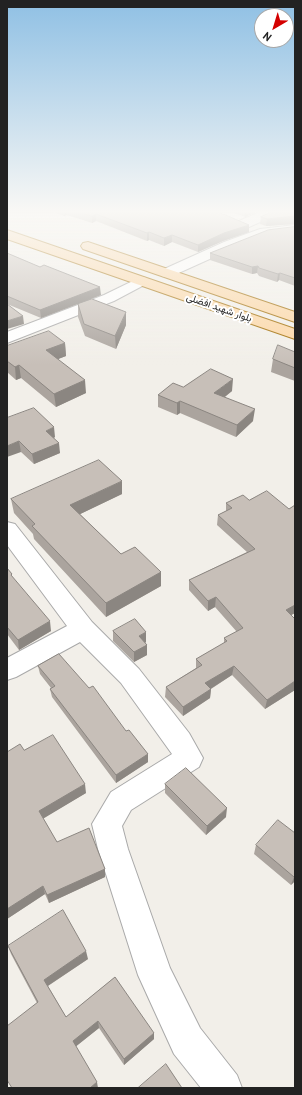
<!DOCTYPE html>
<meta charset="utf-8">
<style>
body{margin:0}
#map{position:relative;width:302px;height:1095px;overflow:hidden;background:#f2efe9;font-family:"PT Sans",sans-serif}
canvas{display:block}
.frame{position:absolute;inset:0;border:8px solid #222;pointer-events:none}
.north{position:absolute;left:254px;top:8px;width:40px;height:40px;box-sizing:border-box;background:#fff;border:1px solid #a7a7a7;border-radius:50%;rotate:218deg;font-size:11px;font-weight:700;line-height:16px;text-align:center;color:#222}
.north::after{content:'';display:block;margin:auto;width:14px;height:18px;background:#d40000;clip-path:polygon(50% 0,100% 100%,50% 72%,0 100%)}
</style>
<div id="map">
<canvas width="302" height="1095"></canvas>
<div class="frame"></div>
<div class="north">N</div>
</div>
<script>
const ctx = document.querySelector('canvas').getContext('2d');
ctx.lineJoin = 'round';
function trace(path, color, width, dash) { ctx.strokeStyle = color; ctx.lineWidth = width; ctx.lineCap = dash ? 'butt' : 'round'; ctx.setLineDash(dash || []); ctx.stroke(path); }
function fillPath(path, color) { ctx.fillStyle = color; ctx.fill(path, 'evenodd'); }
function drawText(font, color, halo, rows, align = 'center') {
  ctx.font = font + ' "PT Sans",Vazirmatn,sans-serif'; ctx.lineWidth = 4; ctx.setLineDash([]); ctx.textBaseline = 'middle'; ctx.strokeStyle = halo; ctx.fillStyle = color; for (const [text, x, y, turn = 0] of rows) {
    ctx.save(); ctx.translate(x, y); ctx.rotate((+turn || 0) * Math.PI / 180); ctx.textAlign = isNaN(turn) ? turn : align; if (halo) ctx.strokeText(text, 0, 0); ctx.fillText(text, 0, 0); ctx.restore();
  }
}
const minor = new Path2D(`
 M262,211H279L278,214L249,227H239L237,224L239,221Z
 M295,225V233L267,236L234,248L172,276L167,277L162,276L160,273L162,270L224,242L260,229Z
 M141,277L146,278L148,281L146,284L114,301L7,343V332L104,295Z
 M7,522L15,524L92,622L139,669L189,733L203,758L199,767L131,810L122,826L128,849L170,968L200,1028L237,1075L242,1088H201L174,1054L138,975L98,849L92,824L111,792L172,754L121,683L80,642L16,677L7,680V658L67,626L7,545Z`);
const major = new Path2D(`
 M7,230L295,329V339L7,239Z
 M88,242L295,312V322L83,249L81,246L83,243Z`);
const wall = new Path2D(`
 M51,211H216L249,232L223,241L198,252L172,242L164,246L149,240L147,241L96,221L92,223L67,215L64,216Z
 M230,211H258L245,217Z
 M295,211V224L266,226L260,224L261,217Z
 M295,227V286L279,280L277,282L259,276L257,273L252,274L210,260V253Z
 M7,253L101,295L41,318L7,304Z
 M78,304L126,325L116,349L85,336L78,317Z
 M65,343L66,356L58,359L86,393L56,407L21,378L16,380L7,372V346Z
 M295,352V381L271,372L273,359Z
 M183,387L232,391L225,397L253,421L236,437L180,413L177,415L158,407V395Z
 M7,418L55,437L54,438L60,453L34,464L21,452Z
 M122,494L80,514L121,554L161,572V586L106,617L34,539L33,534L14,513L11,499Z
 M249,500L289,509L295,505V613L291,615L295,619V690L265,709L232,675L211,689L210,698L183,716L165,697L166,687L196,668V659L224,643V638L237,632L215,607L208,611L189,590V580L247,552L217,525L218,515L226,511V503Z
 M7,568L12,577L51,631L19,650L7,634Z
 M113,631L146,642L145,643L147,645V655L134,662L113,641Z
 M38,666L126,731L148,754V762L116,783L52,697L50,689L51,688L40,674Z
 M24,750L86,793L43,818L57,842L105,869V877L49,903L45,894L7,919V752Z
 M165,784L226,817L206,835L165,793Z
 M295,833V881L291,885L254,854L256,845Z
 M8,946L88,959L48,986L66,1017L115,977L154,1039L124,1065L99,1028L76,1046L98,1088H11L37,1003L11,954Z`);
const shadedWall = new Path2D(`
 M64,211H67V215L64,216Z
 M245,211H258L245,217Z
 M96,214V221L92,223V216Z
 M295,216V224L266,226L267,219Z
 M249,225V232L223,241L198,252V245L224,233Z
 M149,232V240L147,241V233Z
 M172,235V242L164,246V238Z
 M258,266L257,273L252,274V267Z
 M280,273L279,280L277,282L278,274Z
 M100,287L101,295L41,318L40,310Z
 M126,312V325L116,349L115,336Z
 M23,316L24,324L7,329V321Z
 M65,343L66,356L48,363L46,350Z
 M19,365L21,378L16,380L15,367Z
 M233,379L232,391L214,405V393Z
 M85,380L86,393L56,407L54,394Z
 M180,401V413L177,415V403Z
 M255,409L253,421L236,437L237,425Z
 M54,427L55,437L47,441L46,431Z
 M19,441L21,452L7,457V446Z
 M59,443L60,453L34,464L32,454Z
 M122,481V494L72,518L70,505Z
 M161,572V586L106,617V603Z
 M216,597L215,607L208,611V601Z
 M295,605V613L284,619L286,610Z
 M50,621L51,631L19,650L18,640Z
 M146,632V642L139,646V636Z
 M147,645V655L134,662V652Z
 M234,666L232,675L204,693L205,683Z
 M295,681V690L265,709L267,700Z
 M211,689L210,698L183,716V707Z
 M148,754V762L116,783V775Z
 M85,784L86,793L41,820L39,811Z
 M227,808L226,817L206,835L207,826Z
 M105,869V877L49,903L47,895Z
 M295,875V881L291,885L294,877Z
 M43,886L45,894L7,919V909Z
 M86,951L88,959L46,987L44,980Z
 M98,1021L99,1028L74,1048L73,1041Z
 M154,1033V1039L124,1065V1059Z
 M97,1082L98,1088H90Z`);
const building = new Path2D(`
 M76,211H216L249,225L224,233L198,245L172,235L164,238L149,232L147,233L96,214L92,216Z
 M273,211H295V216L267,219L261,217Z
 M295,227V278L280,273L278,274L259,268L258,266L252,267L210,253L268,230Z
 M7,253L40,267L44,265L100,287L40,310L7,296Z
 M92,299L126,312L115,336L84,324L78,304Z
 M7,304L23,316L7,321Z
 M49,331L65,343L46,350L85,380L54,394L19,365L15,367L7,361V346Z
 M278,345L295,352V368L273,359Z
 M211,369L233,379L214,393L255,409L237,425L180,401L177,403L158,395L173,383L183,387Z
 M34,408L54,427L46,431L59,443L32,454L19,441L7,446V418Z
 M99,460L122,481L70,505L121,554L135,547L161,572L106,603L32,526L35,524L11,499Z
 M267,491L289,509L295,505V605L286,610L295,619V681L267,700L234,666L205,683L211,689L183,707L166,687L202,665L196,659L227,641L224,638L243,628L216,597L208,601L189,580L255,549L218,515L232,508L226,503L243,495L249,500Z
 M7,568L12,574L11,575L50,621L18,640L7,627Z
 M135,619L146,632L139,636L147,645L134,652L113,631Z
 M59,654L89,688L93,686L126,731L129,730L148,754L116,775L50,689L55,686L38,666Z
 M53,735L85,784L39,811L57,842L89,828L105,869L47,895L43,886L7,909V752L20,744L24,750Z
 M186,768L227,808L207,826L165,784Z
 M278,820L295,833V875L294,877L256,845Z
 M63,910L86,951L44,980L66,1017L115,977L154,1033L124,1059L98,1021L73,1041L97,1082L90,1088H12L7,1080V1026L38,1002L8,946Z
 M166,1064L182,1088H138Z`);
const farStreetnames = [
 ["بلوار شهید افضلی",219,308,19]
];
trace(minor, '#a9a9a9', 2);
trace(major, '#a06b00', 2);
fillPath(minor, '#fff');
fillPath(major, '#fcd6a4');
fillPath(wall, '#aba49e');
fillPath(shadedWall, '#8b8681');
fillPath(building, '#c7bfb8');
trace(building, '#8b8681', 1);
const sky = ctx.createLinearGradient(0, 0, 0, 365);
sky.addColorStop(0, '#8fc0e4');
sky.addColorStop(0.58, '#f9f8f5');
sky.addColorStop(1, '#f9f8f500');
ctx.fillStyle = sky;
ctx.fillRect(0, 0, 302, 365);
drawText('10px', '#222', '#fff', farStreetnames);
</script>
